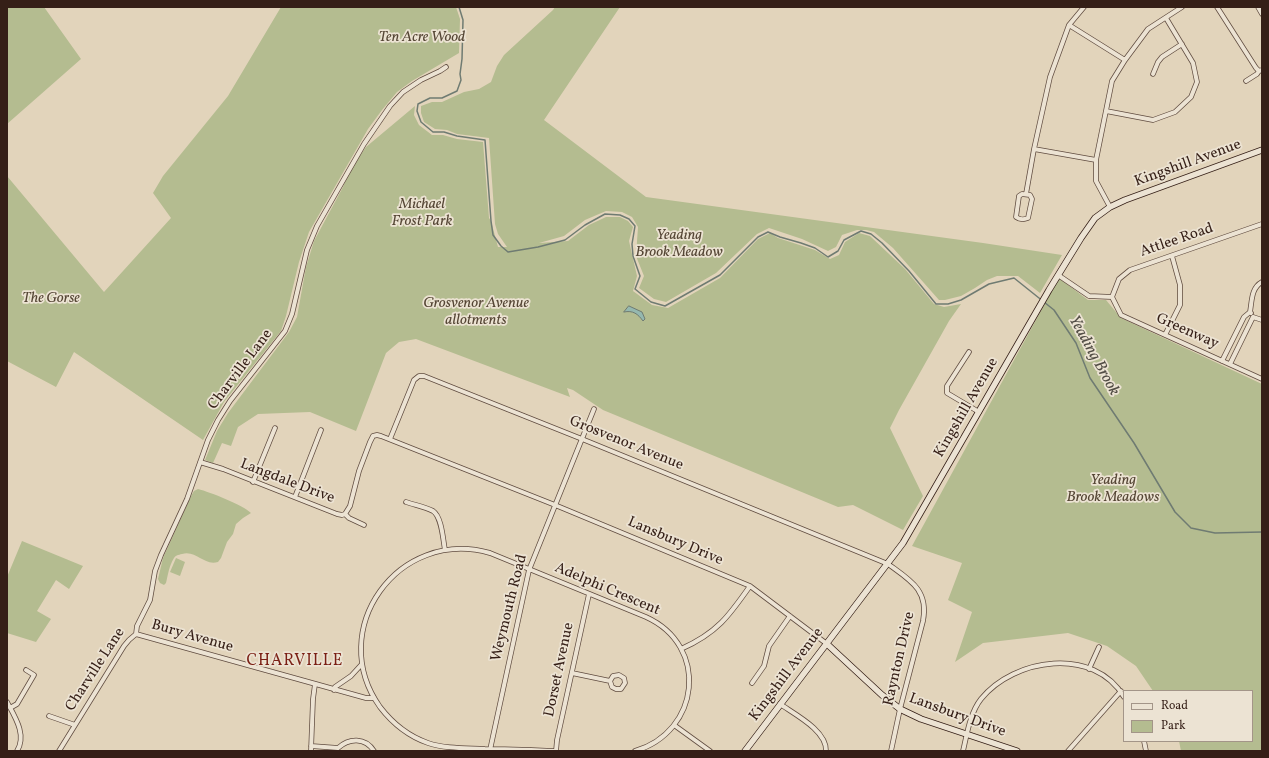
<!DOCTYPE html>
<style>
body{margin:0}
#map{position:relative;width:1269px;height:758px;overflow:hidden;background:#e2d4bb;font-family:Vollkorn,serif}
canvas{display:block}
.frame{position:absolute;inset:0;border:8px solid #351f17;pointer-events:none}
.legend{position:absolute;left:1123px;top:690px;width:130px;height:52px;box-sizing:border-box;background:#ece3d3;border:1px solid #a39588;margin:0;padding:5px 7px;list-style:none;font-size:12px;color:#351f17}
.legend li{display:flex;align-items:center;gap:8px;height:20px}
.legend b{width:20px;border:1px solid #a39588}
</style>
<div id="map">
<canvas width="1269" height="758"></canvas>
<div class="frame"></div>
<ul class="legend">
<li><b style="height:5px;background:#ece3d3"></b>Road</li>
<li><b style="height:11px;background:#b4bc90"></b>Park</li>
</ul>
</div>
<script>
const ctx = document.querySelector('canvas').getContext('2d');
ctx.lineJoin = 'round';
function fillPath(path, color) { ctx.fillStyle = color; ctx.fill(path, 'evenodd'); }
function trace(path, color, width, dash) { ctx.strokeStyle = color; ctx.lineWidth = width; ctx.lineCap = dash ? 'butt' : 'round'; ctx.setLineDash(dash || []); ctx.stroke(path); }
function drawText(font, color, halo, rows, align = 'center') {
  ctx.font = font + ' Vollkorn,serif'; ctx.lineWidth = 3.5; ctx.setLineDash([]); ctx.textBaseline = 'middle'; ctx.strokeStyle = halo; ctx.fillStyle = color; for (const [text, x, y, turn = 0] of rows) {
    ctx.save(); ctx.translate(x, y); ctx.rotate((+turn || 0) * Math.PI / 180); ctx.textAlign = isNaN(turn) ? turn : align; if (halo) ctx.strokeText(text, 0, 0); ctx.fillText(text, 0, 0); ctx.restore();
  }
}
const green = new Path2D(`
 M7,7H44L81,59L7,124Z
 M281,7H456L460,19L459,53L412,81L397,92L382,110L368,129L309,232L299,262L286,316L281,331L224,402L203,440L74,352L56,387L7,361V176L104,292L171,218L153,193L163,176L228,96Z
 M555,7H620L544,120L646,197L983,243L1062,255L1040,293L1018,276H997L987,280L975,288L961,296L945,300H939L893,248L874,232L866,230H857L842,235L836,247L828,251L802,239L769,228L757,234L716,273L666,302L654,299L639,288L644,276L636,256L638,227L632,217L622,212L606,211L585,220L564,236L539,243L568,241L589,225L606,217H620L628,221L633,227L629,241L637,276L633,291L652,305L668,308L720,278L758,239L770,233L778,238L815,250L830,259L839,255L845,242L859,233L870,236L905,269L934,304L944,307L961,304L949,321L899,410L890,428L923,496L903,530L853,505L838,507L603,410L573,390L567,388L570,397L416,339L399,342L386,353L356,431L310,412L258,414L238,427L231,446L222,443L213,463L205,460L217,431L228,413L289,332L297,317L306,267L314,241L343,187L350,170L366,147L415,106L414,115L419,125L432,135H443L457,139L483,142L489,218L491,221L498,247H507L498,234L495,224L489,138L457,134L447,130L435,129L424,122L421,113V106L432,102H442L464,92L479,89L491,82L497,66L504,55L553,10Z
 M1059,278L1088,300H1106L1121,318L1262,384V751H1181L1179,741H1252V691H1153L1136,666L1107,646L1068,633L983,643L955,662L972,612L948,600L962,563L912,546Z
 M198,489C210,492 243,505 251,513L243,518L236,524L233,534L227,542L221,558L218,562C203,566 197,550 182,554C178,555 176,555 174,558C169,566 168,575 166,583L164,585L160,583L158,579L163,558L191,496L194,491Z
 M22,541L83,566L69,589L56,580L37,611L51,619L36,642L7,633V577Z
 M176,558L185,562L180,576L170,572Z`);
const water = new Path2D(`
 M629,306L642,312L645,319L643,321C638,314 633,310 624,312Z`);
const stream = new Path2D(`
 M459,7L463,20L462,59L460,74L461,80L457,91L442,98H430L418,104L417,111L421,122L433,132H444L457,136L485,140L491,221L493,235L501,246L508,252L538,247L565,240L585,225L605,214L620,215L629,219L635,226L632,244L633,256L640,276L635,289L651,302L665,306L720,275L758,237L768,232L780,237L801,243L815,248L828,257L838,251L844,240L861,231L871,234L882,243L909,271L936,304H948L961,300L989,284L1014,278L1054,310L1076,343L1090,378L1134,443L1175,512L1191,528L1215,533L1262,532`);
const street = new Path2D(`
 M1217,7L1256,68L1259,71L1262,70
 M1258,7L1262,14
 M1069,25L1125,60
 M1153,74L1158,62L1162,57L1182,44
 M1246,81L1257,74L1259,71
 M1106,111L1153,120L1175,112L1191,97L1197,82L1193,63L1166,18
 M1034,149L1096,160
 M1022,194L1030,195L1032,199L1028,218C1023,220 1020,220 1016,217L1019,196Z
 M1026,194L1034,149L1050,77L1069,25L1084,7
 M1110,207L1096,181V160L1112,81L1125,60L1148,29L1182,7
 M1058,275L1089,296L1112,297
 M1112,297L1121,315L1262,379
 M1112,297L1119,279L1130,270L1262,224
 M1251,313L1250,312C1252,301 1251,288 1262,282
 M1253,317L1262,320
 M1165,335L1180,305V285L1172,256
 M969,352L947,386V393L979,412
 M1222,361L1244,317L1250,312
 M1230,364L1253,317
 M390,439L414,380L419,376H424L582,439L888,564C910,580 929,590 923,621L900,709L891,751
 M200,462L223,469L337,514L342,515L345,514L349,518L364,525
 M253,482L275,428
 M295,497L321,430
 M406,502C415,505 426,507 433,511C442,517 443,540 445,550
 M345,514L350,506L359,471L370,442L373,436L377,435L381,436L555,505L750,586L827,644
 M136,634L137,626L150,600L155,571L161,555L187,499L208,440L218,420L230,401L285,331L292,314L307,250L317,226L364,144L390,106L403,92L421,80L440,71L446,67
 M136,634L366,698H374
 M681,649C717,633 729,616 750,586
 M1089,669L1099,647
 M572,673L610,681L613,676L619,675L624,678L625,683L621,689H616L612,687L610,681
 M752,683L764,666L769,646L790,616
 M334,690L335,687L351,676L362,664
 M7,702C15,717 27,735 17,751
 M780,704C796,715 827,731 826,751
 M10,708L17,704L34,675L26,670
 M49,716L75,725
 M674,725L710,751
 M1144,741L1146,751
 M311,746L338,748C349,738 365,737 374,751
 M490,750L529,570L594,409
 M59,751L124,646L129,640L136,634
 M311,751L313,699L315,684
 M555,751C531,750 508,749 485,749C466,748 446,749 428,743C408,736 393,724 380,707C325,630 398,527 490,553L646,617C710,646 700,732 635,751
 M556,751L557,740L589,594
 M963,751C967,734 970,713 981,699C1014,658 1094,646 1124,697
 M1068,751L1121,691`);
const secondary = new Path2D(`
 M827,644L882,695L900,709L921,719L1017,751
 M745,751L903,543L1049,290L1081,238L1095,218L1110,207L1125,200L1262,150`);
const parkNames = [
 ["Ten Acre Wood",422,38],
 ["Michael",422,205],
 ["Frost Park",422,222],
 ["Yeading",679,236],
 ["Brook Meadow",679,253],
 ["The Gorse",51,299],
 ["Grosvenor Avenue",476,304],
 ["allotments",476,321],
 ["Yeading",1113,481],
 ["Brook Meadows",1113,498]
];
const streetNames = [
 ["Kingshill Avenue",1188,164,-20],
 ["Attlee Road",1177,241,-19],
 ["Greenway",1187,332,24],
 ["Charville Lane",241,370,-53],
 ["Kingshill Avenue",967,408,-60],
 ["Grosvenor Avenue",626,444,22],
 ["Langdale Drive",287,482,21],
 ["Lansbury Drive",675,542,23],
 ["Adelphi Crescent",607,590,23],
 ["Weymouth Road",510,608,-76],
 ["Bury Avenue",192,637,16],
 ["Raynton Drive",900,659,-77],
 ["Charville Lane",96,670,-57],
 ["Dorset Avenue",560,670,-78],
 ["Kingshill Avenue",787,675,-53],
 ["Lansbury Drive",957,716,20]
];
const waterNames = [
 ["Yeading Brook",1093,356,61]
];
const neighbourhoodNames = [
 ["CHARVILLE",295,662]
];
fillPath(green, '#b4bc90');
fillPath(water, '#95b8af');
trace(water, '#6f7b72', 1);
trace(stream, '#6f7b72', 1.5);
trace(street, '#604c40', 5.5);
trace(secondary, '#351f17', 7);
trace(street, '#ece3d3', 4);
trace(secondary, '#ece3d3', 5.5);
drawText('italic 15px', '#554635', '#ece3d3', parkNames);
drawText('15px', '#351f17', '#ece3d3', streetNames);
drawText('italic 16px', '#524d45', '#ece3d3', waterNames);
ctx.letterSpacing = '1px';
drawText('16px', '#7a1f14', '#ece3d3', neighbourhoodNames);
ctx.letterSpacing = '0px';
</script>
